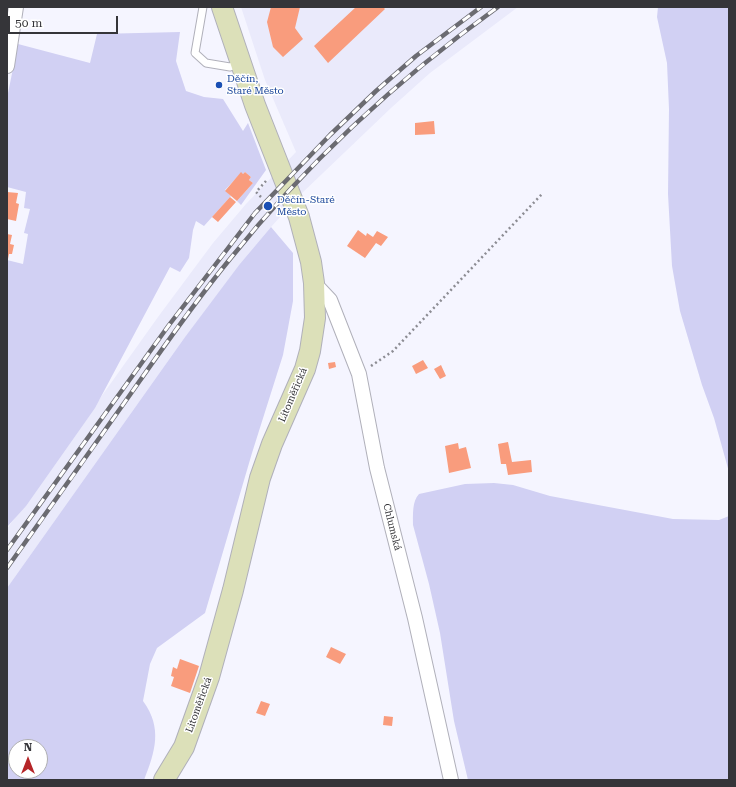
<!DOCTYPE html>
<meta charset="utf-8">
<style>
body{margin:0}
#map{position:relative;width:736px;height:787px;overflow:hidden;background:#f5f5ff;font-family:"Roboto Serif",serif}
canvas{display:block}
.frame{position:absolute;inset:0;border:8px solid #353539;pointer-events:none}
.north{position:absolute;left:8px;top:739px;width:40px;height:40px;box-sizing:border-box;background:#fff;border:1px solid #aeaeb0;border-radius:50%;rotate:0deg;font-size:11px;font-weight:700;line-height:16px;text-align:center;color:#353539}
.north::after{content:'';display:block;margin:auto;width:14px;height:18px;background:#b52528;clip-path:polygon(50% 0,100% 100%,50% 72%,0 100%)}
.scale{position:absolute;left:8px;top:16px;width:110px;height:18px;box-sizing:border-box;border:2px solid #353539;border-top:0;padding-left:5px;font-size:12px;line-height:14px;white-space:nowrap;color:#353539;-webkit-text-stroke:3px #fff;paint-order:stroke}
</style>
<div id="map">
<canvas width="736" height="787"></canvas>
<div class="frame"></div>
<div class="north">N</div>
<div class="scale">50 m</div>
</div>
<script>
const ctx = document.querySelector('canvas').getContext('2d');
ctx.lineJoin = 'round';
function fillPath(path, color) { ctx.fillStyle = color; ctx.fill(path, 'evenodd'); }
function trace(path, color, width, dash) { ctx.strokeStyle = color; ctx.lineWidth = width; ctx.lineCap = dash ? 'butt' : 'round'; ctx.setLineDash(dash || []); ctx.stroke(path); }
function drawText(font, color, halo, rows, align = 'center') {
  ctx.font = font + ' "Roboto Serif",serif'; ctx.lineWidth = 3; ctx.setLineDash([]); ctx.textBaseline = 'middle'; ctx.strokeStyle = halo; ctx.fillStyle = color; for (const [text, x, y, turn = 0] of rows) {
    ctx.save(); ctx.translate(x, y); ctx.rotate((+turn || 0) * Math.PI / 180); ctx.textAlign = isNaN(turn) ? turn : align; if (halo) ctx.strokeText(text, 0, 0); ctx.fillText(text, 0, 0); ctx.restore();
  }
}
const built = new Path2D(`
 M241,7H518L430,73L391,108L300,195L271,227L239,265L185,337L7,588V529L158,317L213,243L246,204L296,152L265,80Z`);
const green = new Path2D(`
 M658,7H729V472L714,418L702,385L680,311L672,266L668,194L669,109L667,63L657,17Z
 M180,32L176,61L186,91L204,97L223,99L243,131L248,123L266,170L241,205L237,201L253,183L249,180L251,177L245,172L243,174L241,173L225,190L231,196L204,226L196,221L193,230L189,258L180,272L170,267L95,408L26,506L7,527V260L23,264L28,234L24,233L30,209L24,208L26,192L7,187V98L18,44L90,63L97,34Z
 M271,227L293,253V301L283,355L252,453L205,613L157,648L150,664L143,701C163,728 155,752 144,780H7V588L185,337L239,265ZM16,747H40V771H16Z
 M494,483L513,485L550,496L673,519L719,520L729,516V780H468L454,721L440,633L429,584L413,525C413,515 412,501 419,494L465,484Z`);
const building = new Path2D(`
 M271,7H300L295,28L303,39L283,57L273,47L267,22Z
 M356,7H383L385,9L328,63L314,46Z
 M434,121L435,134L415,135V123Z
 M241,172L243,174L245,172L251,177L249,180L253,183L237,201L225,191Z
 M7,192L18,193L16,203L19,204L16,221L7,219Z
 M230,197L236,202L218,222L212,217Z
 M358,230L366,236L367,233L373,237L377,231L388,237L381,246L376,243L365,258L347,246Z
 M7,234L12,235L10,244L14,245L12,254H9L8,259Z
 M423,360L428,368L416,374L412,366Z
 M335,362L336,367L329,369L328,363Z
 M441,365L446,376L440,379L434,369Z
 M508,442L512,462L531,460L532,472L508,475L506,464H501L498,444Z
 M458,443L459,449L466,447L471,468L449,473L445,446Z
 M331,647L346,654L340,664L326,657Z
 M180,659L199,666L190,693L171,686L174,677L171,676L173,667L177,669Z
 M261,701L270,704L265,716L256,713Z
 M384,716L393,717L392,726L383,725Z`);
const path = new Path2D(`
 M261,197L256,192L266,181
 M371,366L393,351L542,194`);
const lane = new Path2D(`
 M203,7L195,53L206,63L230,67L240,63`);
const street = new Path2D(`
 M7,66L16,7
 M314,283L330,300L359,374L377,468L415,618L451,780`);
const secondary = new Path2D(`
 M164,780L184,747L209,677L233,590L260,478L272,444L305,369L310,351L315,318L314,283L311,262L299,217L255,105L222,7`);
const rail = new Path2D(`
 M7,550L169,325L255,213L330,135L376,91L416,56L481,7
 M7,568C47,512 87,456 127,399C160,352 193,304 230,259C307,163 398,79 498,7`);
const markers = [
 [219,85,4,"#1a4fb4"],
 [268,206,5,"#1a4fb4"]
];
const transitNames = [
 ["Děčín,",227,79],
 ["Staré Město",227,91],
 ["Děčín-Staré",277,200],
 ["Město",277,212]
];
const streetNames = [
 ["Litoměřická",293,395,-67],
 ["Chlumská",392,527,76],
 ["Litoměřická",199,705,-70]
];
fillPath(built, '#eaeafb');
fillPath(green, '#d1d0f3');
fillPath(building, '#f99c7d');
trace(lane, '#b0b0ba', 9);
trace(street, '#b0b0ba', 16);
trace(secondary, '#b0b0ba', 22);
trace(path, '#8c8c93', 2.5, [2, 3]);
trace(lane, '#fff', 7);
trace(street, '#fff', 14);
trace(secondary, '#dce0b9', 20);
trace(rail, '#6b6b71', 4.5);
trace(rail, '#fff', 3, [9]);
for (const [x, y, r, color] of markers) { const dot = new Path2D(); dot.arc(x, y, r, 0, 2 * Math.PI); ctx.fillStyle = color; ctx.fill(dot); trace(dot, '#fff', 1.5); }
drawText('10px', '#164399', '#fff', transitNames, 'left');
drawText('10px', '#353539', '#fff', streetNames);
</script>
